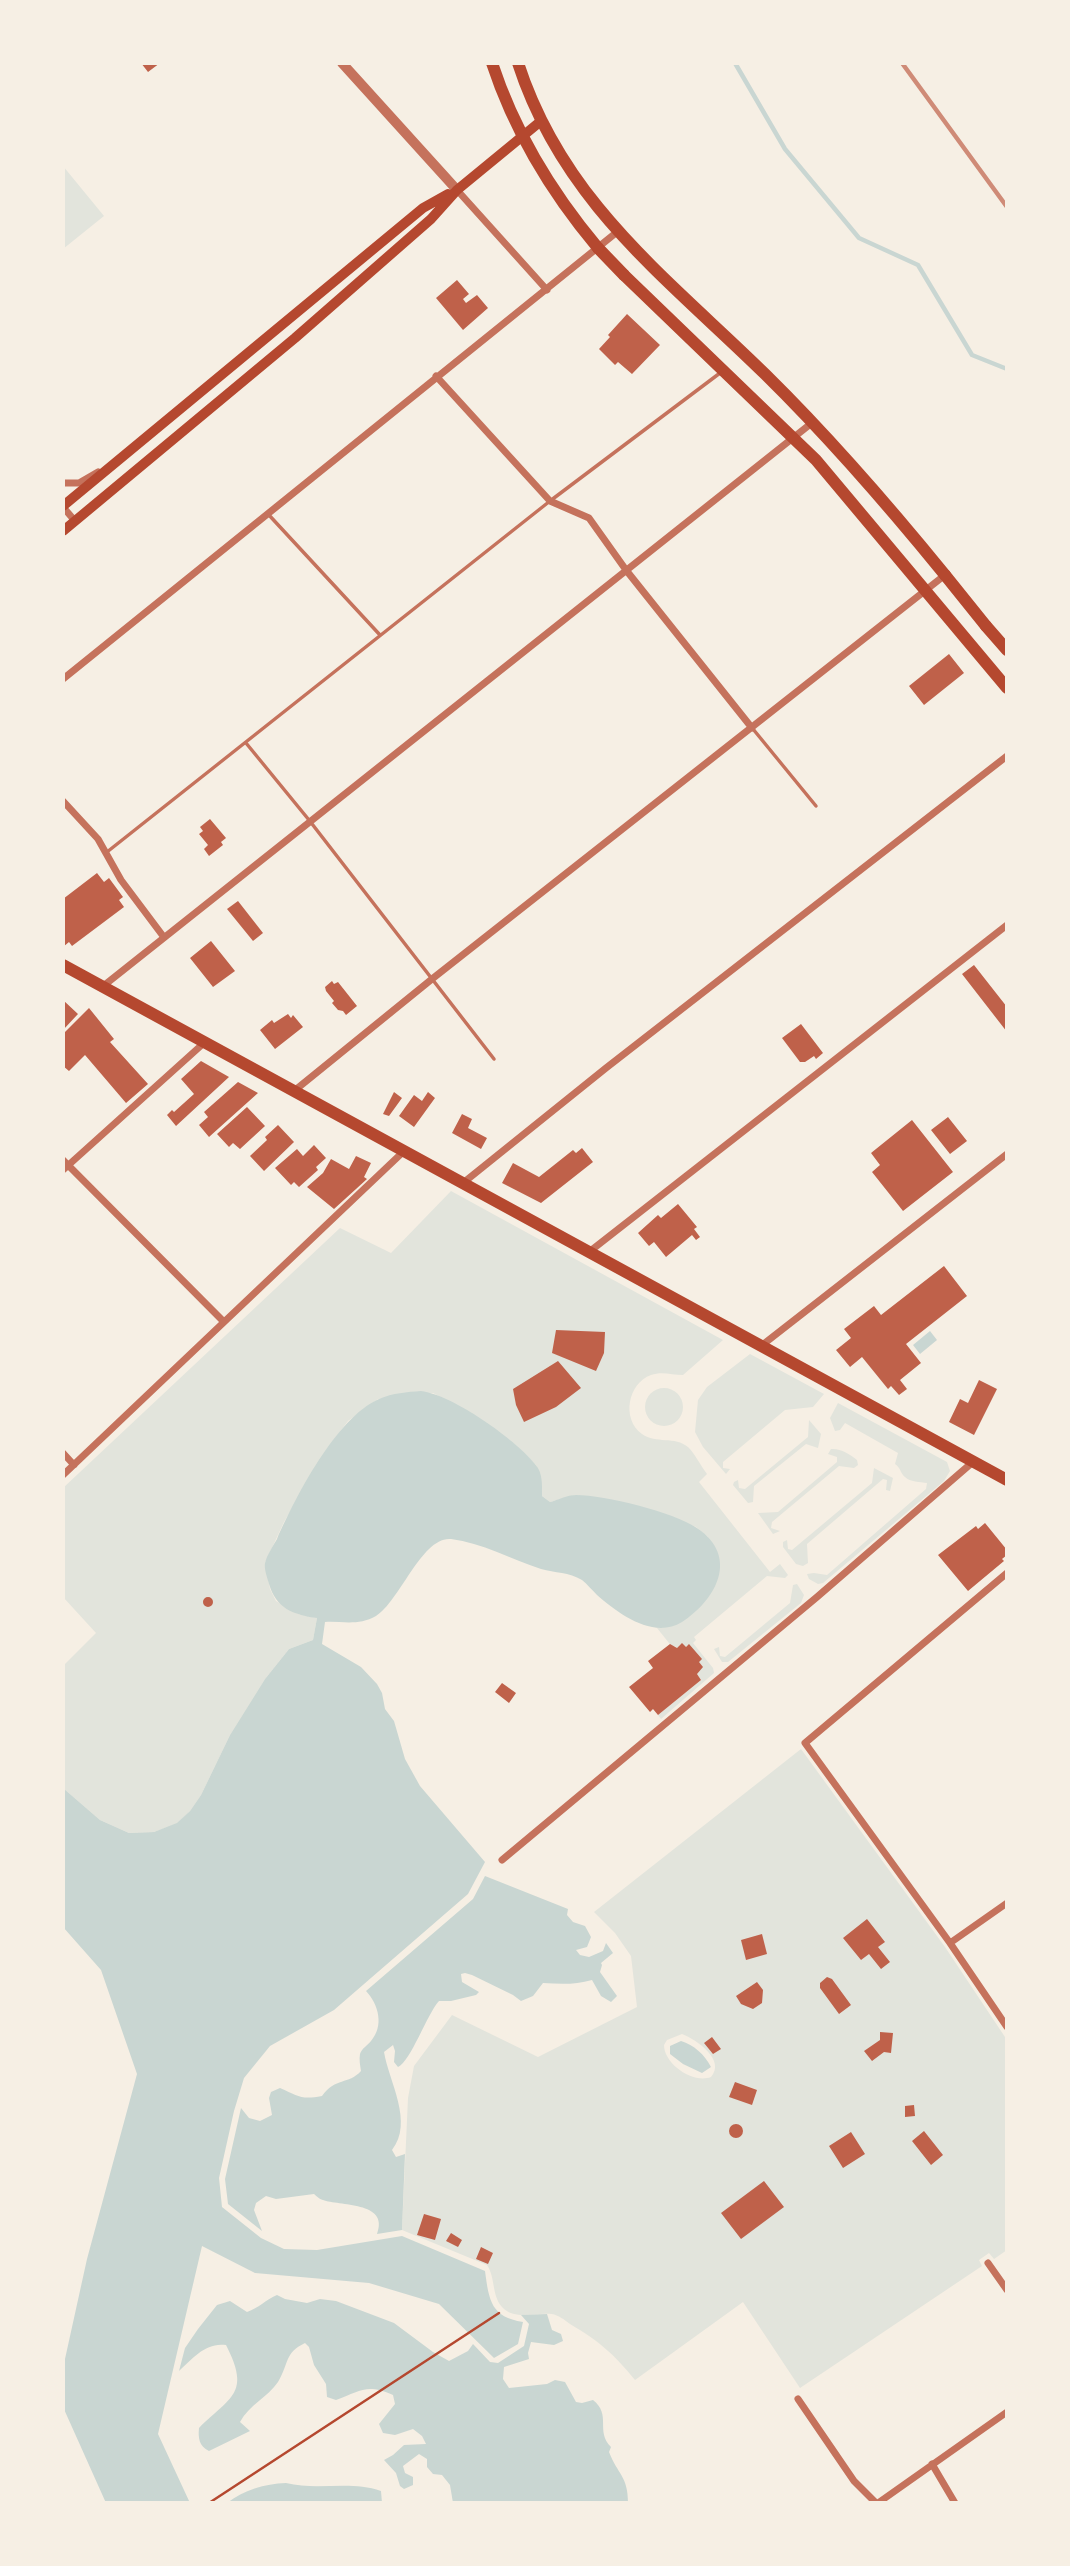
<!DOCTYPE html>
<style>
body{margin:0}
#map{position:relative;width:1070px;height:2566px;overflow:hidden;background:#f6efe4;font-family:"Asap Condensed",sans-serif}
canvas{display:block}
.frame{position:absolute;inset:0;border:65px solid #f6efe4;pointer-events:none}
</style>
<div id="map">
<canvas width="1070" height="2566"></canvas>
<div class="frame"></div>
</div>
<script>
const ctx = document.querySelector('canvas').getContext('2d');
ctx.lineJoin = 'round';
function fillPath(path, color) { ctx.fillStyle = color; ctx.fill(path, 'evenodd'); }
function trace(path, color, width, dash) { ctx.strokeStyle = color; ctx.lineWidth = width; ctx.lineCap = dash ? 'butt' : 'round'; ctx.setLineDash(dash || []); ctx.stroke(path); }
const green = new Path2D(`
 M63,166L104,216L63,249Z
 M451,1191L723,1340L683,1375C672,1375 662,1371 651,1375C628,1383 621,1419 642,1434C656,1444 675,1436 688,1447C695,1454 701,1466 707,1474L699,1482L770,1572L780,1564L788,1575L785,1578L767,1576L694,1637L696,1640L693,1643L713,1668L714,1673L661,1719L658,1715L701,1680L697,1674L699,1662L689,1645L686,1647L682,1644L677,1648L675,1646L673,1648L657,1628L665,1627L708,1537L696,1527L656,1512L575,1495L550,1502L542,1496L536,1465L514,1444L468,1412L433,1393L378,1399L348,1421L326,1451L284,1522L265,1563L270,1589L276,1601L298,1614L317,1618L313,1640L289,1649L265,1679L230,1735L201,1795L190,1811L177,1824L154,1832L129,1833L100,1820L63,1788V1666L96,1633L63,1597V1488L340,1228L391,1253Z
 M750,1354L824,1394L813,1407L785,1410L723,1462V1468L730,1469L726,1474L703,1447L695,1432L698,1400L707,1387Z
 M645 1407a19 19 0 1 1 38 0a19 19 0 1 1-38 0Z
 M838,1403L947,1462L950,1471L944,1481L823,1583L818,1584L809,1579L807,1574L814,1573L827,1575L926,1489L927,1483C920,1482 910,1482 905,1477C900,1473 901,1468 895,1464L898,1453L845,1423L840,1430L835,1431L830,1418Z
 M809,1420L821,1434L818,1448L806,1444L754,1486L753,1502L748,1503L733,1485L734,1482L738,1480L739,1488L745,1489L808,1437Z
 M831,1449C840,1448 850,1454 857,1460L858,1465L854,1468L839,1466L772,1522L771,1528L780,1531L773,1534L758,1513L778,1512L837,1462V1457L828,1454Z
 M874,1468L893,1478L890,1491L886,1490L887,1480L883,1479L807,1544L808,1563L803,1566L796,1564L783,1547V1542L787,1540L788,1549L792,1550L872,1483Z
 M797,1584L804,1595L801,1603L728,1662H722L714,1649L719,1647L720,1656L725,1657L790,1603L793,1585Z
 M801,1749L945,1947L1007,2040V2250L994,2259L989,2253L979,2260L982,2266L800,2388L743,2302L635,2380C614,2354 599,2341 570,2324C565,2320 558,2315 552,2314C536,2312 517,2320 504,2309C491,2298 496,2278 487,2265L402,2230L408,2098L414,2066L452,2015L538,2057L637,2007L631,1956L615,1933L594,1912ZM682,2034C697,2040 726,2060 711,2077C693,2084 664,2064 664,2045L667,2040Z`);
const water = new Path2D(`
 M930,1331L937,1340L920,1354L913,1345Z
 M421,1391C453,1395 515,1439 535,1464C543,1473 542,1484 542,1496L550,1502C558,1500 567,1495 576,1495C605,1495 673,1512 697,1528C740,1557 716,1600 682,1622C653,1640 618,1613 597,1595C592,1590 587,1584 582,1580C569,1572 555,1573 541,1569C511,1559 482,1543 451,1539C422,1536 400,1601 376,1616C359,1626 342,1621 325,1622L322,1644L361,1667L377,1684L382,1693L385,1709L394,1721L405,1759L420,1786L485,1862L468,1894L334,2010L270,2046L244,2078L234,2111L219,2178L222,2207L261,2238L284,2249L317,2250L402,2236L485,2271C489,2301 491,2317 523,2322L518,2344L494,2358L439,2304L369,2283L255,2273L202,2246L158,2434L190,2503H106L63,2407V2368L87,2259L137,2074L101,1970L63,1927V1788L100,1820L129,1833L154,1832L177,1823L190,1811L201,1795L230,1735L265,1679L289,1649L313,1640L317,1618C293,1615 276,1608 269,1584C267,1577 264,1569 265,1563C267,1555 273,1546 277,1539C296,1496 336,1418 379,1399C393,1393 407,1392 421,1391Z
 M485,1876L568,1909L567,1915L573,1922L585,1926L591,1937L587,1947L576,1950L580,1955L589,1957L603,1951L606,1943L613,1953L601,1963L602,1965L600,1972L617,1996L611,2002L601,1996L592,1980C575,1985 560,1984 543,1983L533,1996L521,2001L513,1995L472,1975L465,1973L461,1974L462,1982L479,1992L476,1995L451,2001H439C427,2014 411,2061 398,2067L394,2062L395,2051L393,2045L384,2052C389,2082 414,2122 392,2150L396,2157L405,2154L402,2230L377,2234C390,2201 338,2206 323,2200C321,2200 316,2196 314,2194L276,2199L266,2196L256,2203L254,2210L262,2231L228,2204L225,2179L241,2108L249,2118L260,2121L272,2115L269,2098L271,2092L280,2088C298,2096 301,2100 322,2096C336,2077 348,2085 361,2071C360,2065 359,2059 360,2054C362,2048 367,2046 371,2041C384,2026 379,2005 366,1991L473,1899Z
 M681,2041C694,2045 704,2054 711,2067L702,2073L683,2064L670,2054V2046Z
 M277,2295L285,2299L307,2303L320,2299L336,2301L394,2323L433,2352L449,2361L468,2351L473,2344L490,2362L498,2363L524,2346L529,2324L521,2315L547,2314L552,2330L561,2334L563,2341L554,2345L531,2342L528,2353L529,2359L504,2367L503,2379L509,2388L547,2384L555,2380L565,2382L576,2402L582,2403L593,2400C612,2415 595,2431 611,2447L609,2452C618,2475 628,2476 628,2503H453L450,2485L442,2475L433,2474L427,2467V2459L419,2454L403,2466L405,2473L413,2477V2485L404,2489L400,2486L396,2473L384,2460L393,2455L404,2445L426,2444L422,2436L413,2429L395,2435L383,2433L379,2424L395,2404L393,2395C367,2383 360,2391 336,2400L327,2397L326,2384L314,2365L309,2347L305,2343C284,2353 289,2364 278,2382C268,2397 249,2405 240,2422L250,2431L209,2451C199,2446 198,2438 199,2428C231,2396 251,2394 226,2345C206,2342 193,2358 179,2371L185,2348L198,2329L217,2305L230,2301L247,2312C259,2308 265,2300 277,2295Z
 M286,2483C318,2491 350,2480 381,2491L382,2503H227C244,2490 264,2484 286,2483Z`);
const stream = new Path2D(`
 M735,63L785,149L859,238L918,265L972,355L1007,369`);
const building = new Path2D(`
 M141,63H160L148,72Z
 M457,280L469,294L463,299L466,303L477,295L488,308L463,330L436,298Z
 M627,314L660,345L632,374L618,362L615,365L599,349L610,337L608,335Z
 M949,654L964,673L924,705L909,686Z
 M210,819L226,838L221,842L223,845L209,856L204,849L208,845L199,834L203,831L200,827Z
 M97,873L104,882L109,878L123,897L119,900L124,907L72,946L69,942L63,947V899Z
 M238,901L263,933L253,941L227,909Z
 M211,941L235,971L213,987L190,958Z
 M974,965L1007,1007V1032L962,974Z
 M332,981L334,984L338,982L357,1006L346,1015L343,1011L338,1010L332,1003L334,1001L326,991L325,987Z
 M63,1000L78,1014L63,1030Z
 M89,1008L114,1039L110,1042L148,1084L126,1103L85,1055L69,1071L63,1066V1034Z
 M288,1014L291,1018L293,1015L303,1027L275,1049L260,1030L272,1020L274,1023Z
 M801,1024L823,1053L816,1059L814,1056L805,1062H800L782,1038Z
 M201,1061L229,1077L176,1126L167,1115L172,1110L174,1112L194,1094L181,1079Z
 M238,1082L258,1093L209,1137L199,1125L208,1117L204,1112Z
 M394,1092L402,1098L389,1116L383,1114Z
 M428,1092L435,1098L414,1127L399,1116L414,1095L422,1101Z
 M247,1107L265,1126L240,1149L233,1143L229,1147L217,1134Z
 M462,1114L472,1119L468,1128L487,1138L481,1149L452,1133Z
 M948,1117L967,1141L950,1154L931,1130Z
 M912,1120L953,1172L903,1211L872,1172L880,1165L871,1153Z
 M278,1125L294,1142L264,1171L250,1156L267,1140L265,1137Z
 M314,1145L326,1158L316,1167L318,1170L299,1187L294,1182L291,1185L275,1168L297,1149L303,1156Z
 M582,1148L593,1162L541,1203L502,1183L513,1163L539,1177L573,1150L576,1153Z
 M356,1156L371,1163L364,1177L367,1179L334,1209L307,1187L323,1173L331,1159L349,1169Z
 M678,1204L697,1227L694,1229L700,1237L696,1240L692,1235L666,1257L654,1242L649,1246L638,1233L658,1215L661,1218Z
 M944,1266L967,1296L906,1344L921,1363L900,1380L907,1389L899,1395L891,1386L888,1389L862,1357L850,1367L836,1350L851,1338L844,1329L874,1306L881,1315Z
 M556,1330L605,1332L604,1353L596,1371L552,1353Z
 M558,1361L581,1388L556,1407L524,1422L516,1405L513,1389Z
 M979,1380L997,1389L974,1435L949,1422L960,1399L968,1403Z
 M985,1523L1007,1550V1555L1002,1559L1004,1561L968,1591L938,1555L976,1526L978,1529Z
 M203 1602a5 5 0 1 1 10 0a5 5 0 1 1-10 0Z
 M682,1643L686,1647L689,1644L702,1659L699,1662L703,1667L697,1674L701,1680L658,1715L653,1709L650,1712L629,1687L653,1668L648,1661L670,1644L677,1648Z
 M502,1683L516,1693L509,1703L495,1692Z
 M867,1919L885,1942L878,1947L890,1962L881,1969L869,1954L861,1960L843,1938Z
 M762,1934L767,1954L746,1960L741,1940Z
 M827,1977L832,1979L851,2005L839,2014L820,1988V1983Z
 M757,1982L763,1990L762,2003L753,2009L741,2004L736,1996Z
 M880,2032L893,2033L891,2053L884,2052L872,2061L864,2051L880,2040Z
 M712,2037L721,2049L713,2054L704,2043Z
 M735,2082L757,2090L752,2105L729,2097Z
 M914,2105L915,2116L905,2117V2106Z
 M729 2131a7 7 0 1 1 14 0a7 7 0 1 1-14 0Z
 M924,2131L943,2155L931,2165L912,2141Z
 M851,2132L865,2154L843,2168L829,2146Z
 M764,2181L784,2207L741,2239L721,2213Z
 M424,2214L441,2219L435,2240L417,2235Z
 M451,2233L462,2240L458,2247L446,2241Z
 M481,2247L493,2253L488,2264L476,2259Z`);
const path = new Path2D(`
 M209,2503L499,2313`);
const service = new Path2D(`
 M268,514L380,635
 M753,729L816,806
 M246,743L309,820L494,1059
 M107,852L550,501L720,373`);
const minor = new Path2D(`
 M457,190L547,290
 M436,376L550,501L589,518L626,570L752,728
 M63,483H79L98,472
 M63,507L75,521
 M63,679L617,232
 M63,801L98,839L121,880L163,936
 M102,987L813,422
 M294,1091L432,979L945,575
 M63,1160L224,1322
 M63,1170L205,1042
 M463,1183L606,1068L1007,756
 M589,1252L1007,925
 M761,1346L1007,1154
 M63,1453L74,1465
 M63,1475L403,1152
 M1007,1573L805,1743L950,1943L1007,2027
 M502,1860L817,1597L974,1461
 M950,1943L1007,1903
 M988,2263L1007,2290
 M798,2399L854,2481L876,2503
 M932,2464L955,2503
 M878,2503L1007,2412`);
const tertiary = new Path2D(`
 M342,63L457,190`);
const secondary = new Path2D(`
 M63,506L423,208L448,194
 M63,531L295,338L431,219L457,190L541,121`);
const primary = new Path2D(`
 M598,248L624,275
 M945,575L986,626
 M63,965L1007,1480`);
const trunk = new Path2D(`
 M492,63C515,133 551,192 598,248
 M518,63C563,202 665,276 765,374C830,438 888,505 945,575
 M624,275L816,460L1007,688
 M986,626L1007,650`);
const rail = new Path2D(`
 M902,63L1007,207`);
fillPath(green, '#e2e4dc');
fillPath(water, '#c9d6d2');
trace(stream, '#c9d6d2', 4.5);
fillPath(building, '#bf614a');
trace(path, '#b5482f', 2.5);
trace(service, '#c5725c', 3.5);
trace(minor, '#c5725c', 7);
trace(tertiary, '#c5725c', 10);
trace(secondary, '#b5482f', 10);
trace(primary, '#b5482f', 12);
trace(trunk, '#b5482f', 12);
trace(rail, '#cf8b77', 4.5);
</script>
